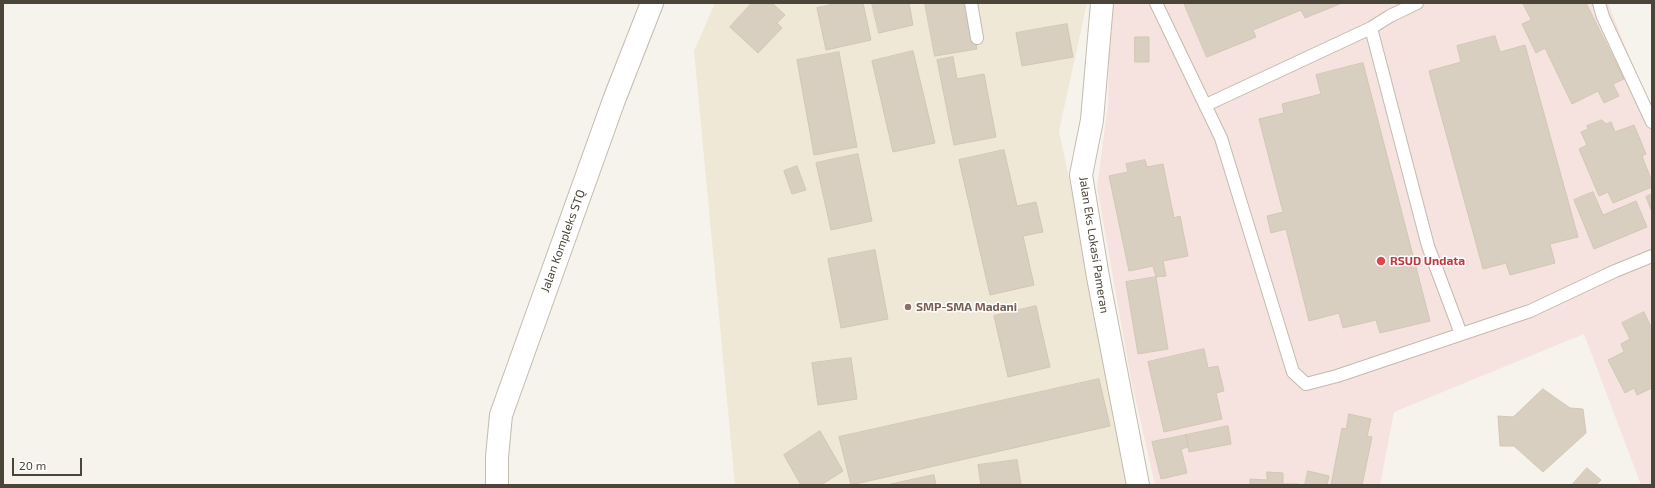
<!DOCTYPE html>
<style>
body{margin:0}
#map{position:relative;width:1655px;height:488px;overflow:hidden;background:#f6f3ec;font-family:"Exo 2",sans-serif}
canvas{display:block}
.frame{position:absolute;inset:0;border:4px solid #4b4439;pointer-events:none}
.scale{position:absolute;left:12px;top:458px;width:70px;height:18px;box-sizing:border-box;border:2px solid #4b4439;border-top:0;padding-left:5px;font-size:12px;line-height:14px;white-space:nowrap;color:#4b4439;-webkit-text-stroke:3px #fff;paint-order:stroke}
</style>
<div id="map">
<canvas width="1655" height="488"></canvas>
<div class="frame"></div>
<div class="scale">20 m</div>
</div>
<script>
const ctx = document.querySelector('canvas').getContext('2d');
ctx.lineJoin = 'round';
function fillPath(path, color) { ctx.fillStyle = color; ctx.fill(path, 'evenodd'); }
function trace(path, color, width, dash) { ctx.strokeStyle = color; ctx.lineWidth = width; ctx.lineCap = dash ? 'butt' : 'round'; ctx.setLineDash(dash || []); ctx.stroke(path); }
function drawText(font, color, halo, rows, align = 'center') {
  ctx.font = font + ' "Exo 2",sans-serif'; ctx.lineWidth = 3; ctx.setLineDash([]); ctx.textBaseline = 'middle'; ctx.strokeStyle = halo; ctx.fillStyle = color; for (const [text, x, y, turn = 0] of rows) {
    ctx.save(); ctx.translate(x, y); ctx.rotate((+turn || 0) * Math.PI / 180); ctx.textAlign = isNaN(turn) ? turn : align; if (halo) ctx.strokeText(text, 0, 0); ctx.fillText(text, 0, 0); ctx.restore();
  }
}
const education = new Path2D(`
 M715,3H1087L1059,131L1134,485H735L694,51Z`);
const medical = new Path2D(`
 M1110,3H1608L1652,115V485H1641L1584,334L1394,412L1380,485H1155L1131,379L1097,187L1108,105Z`);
const building = new Path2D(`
 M752,3H772L785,15L777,23L782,28L758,53L730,27Z
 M839,3H863L871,40L826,50L817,8Z
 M872,3H909L913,25L879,33Z
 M925,3H969L977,49L935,56Z
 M1184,3H1342L1305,18L1301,10L1253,30L1256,37L1207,57Z
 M1523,3H1586L1624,79L1613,84L1619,96L1604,103L1598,91L1572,104L1545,48L1536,53L1522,24L1531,20Z
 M1067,24L1073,57L1022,66L1016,33Z
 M1495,36L1500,52L1525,45L1578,237L1550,244L1555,263L1510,275L1506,263L1483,269L1429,71L1461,62L1457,46Z
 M1135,37H1149V62H1135Z
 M913,51L935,143L893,152L872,61Z
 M839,52L857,147L814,155L797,60Z
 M953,57L957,79L984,74L996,137L954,145L937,60Z
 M1363,63L1430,321L1380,333L1376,320L1343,328L1339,313L1309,321L1286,229L1271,233L1267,216L1283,212L1259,119L1284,113L1282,104L1321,94L1316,75Z
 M1602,120L1606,124L1611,122L1615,132L1634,125L1646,154L1642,156L1652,182V187L1613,203L1608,192L1599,196L1579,149L1587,145L1581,132L1588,129L1587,126Z
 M1004,150L1017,206L1036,202L1043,232L1023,236L1034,285L990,295L959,160Z
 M858,154L872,221L831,230L816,163Z
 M1145,160L1147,167L1163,164L1174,218L1180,216L1188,256L1163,261L1166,276L1156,277L1153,266L1129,271L1109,176L1128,172L1126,164Z
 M797,166L806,190L792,194L784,171Z
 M1593,192L1603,215L1636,201L1647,227L1594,249L1574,200Z
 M1652,194V212L1646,197Z
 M875,250L888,319L841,328L828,259Z
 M1156,277L1168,349L1138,354L1126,282Z
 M1036,306L1050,367L1008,377L994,316Z
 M1644,312L1652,329V388L1637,395L1634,388L1625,393L1608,360L1624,352L1621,344L1630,339L1622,323Z
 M1204,349L1208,368L1218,366L1224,391L1216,393L1222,419L1164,432L1148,362Z
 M851,358L857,399L818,405L812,363Z
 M1099,379L1110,426L851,485L839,437Z
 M1543,389L1570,408L1583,409L1586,433L1543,472L1514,446H1500L1498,416L1513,417Z
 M1349,414L1371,419L1367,436L1372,437L1362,485H1331L1342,428L1346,429Z
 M1228,426L1231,444L1189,452L1186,435Z
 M820,431L843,471L821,485H801L784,455Z
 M1186,435L1188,447L1181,449L1187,473L1161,479L1152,442Z
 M1017,460L1021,485H981L978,465Z
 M1587,468L1601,480L1596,485H1572Z
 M1308,471L1329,476L1327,485H1305Z
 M1267,472L1283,473V484H1298V485H1250V479L1267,480Z
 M934,475L936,485H887Z`);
const service = new Path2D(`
 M971,3L977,38
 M1156,3L1221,138L1293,372L1306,384L1337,376L1530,311L1615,271L1652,256
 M1599,3L1603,17L1652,122
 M1371,28L1428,246L1461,334
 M1206,105L1371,28L1390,16L1417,3`);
const minor = new Path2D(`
 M1102,3L1092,120L1081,175L1098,277L1138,485
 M497,485V457L501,415L614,100L652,3`);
const markers = [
 [1381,261,5,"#e0444e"],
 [908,307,4,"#8d6e63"]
];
const streetNames = [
 ["Jalan Kompleks STQ",563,241,-70],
 ["Jalan Eks Lokasi Pameran",1094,245,81]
];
const healthNames = [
 ["RSUD Undata",1390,261]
];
const educationNames = [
 ["SMP-SMA Madani",916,307]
];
fillPath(education, '#efe8d6');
fillPath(medical, '#f6e3e0');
fillPath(building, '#d8cfc1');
trace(building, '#d3c7b4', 1);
trace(service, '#c2bbae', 14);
trace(minor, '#c2bbae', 24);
trace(service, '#fff', 12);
trace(minor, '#fff', 22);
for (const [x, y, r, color] of markers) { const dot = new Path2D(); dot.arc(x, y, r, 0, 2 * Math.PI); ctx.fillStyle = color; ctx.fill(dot); trace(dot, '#fff', 1.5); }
drawText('12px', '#4b4439', '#fff', streetNames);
drawText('bold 12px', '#be3a42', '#fff', healthNames, 'left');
drawText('bold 12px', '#785e54', '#fff', educationNames, 'left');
</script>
